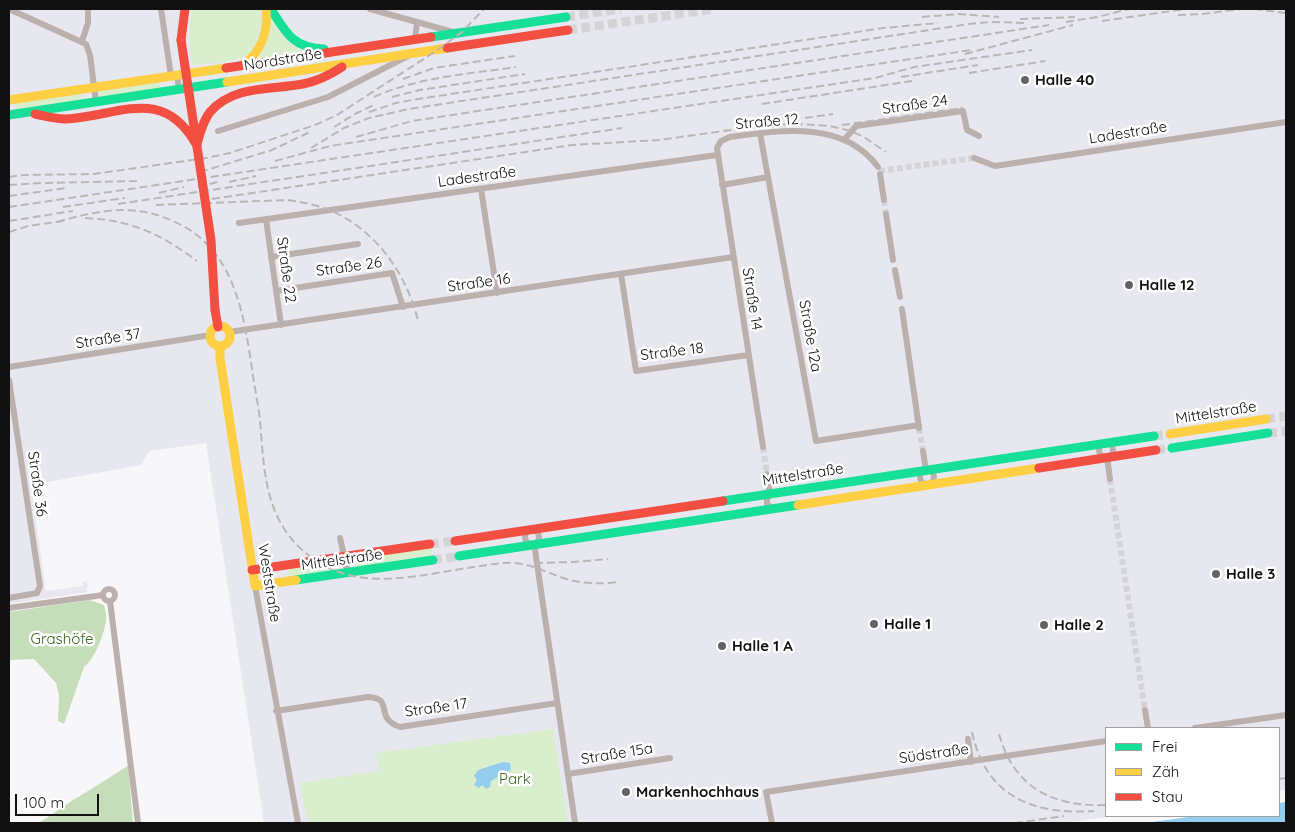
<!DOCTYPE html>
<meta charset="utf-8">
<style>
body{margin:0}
#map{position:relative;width:1295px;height:832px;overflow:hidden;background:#f7f7f9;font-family:Quicksand,sans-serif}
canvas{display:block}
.frame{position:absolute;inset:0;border:10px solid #111112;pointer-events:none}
.legend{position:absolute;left:1105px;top:727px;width:175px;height:90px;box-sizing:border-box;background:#fff;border:1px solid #a0a0a0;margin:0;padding:6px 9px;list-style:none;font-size:15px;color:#111112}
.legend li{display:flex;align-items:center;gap:10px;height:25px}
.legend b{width:25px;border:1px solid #a0a0a0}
.scale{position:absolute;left:15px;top:794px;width:84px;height:22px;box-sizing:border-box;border:2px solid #111112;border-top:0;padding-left:6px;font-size:15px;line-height:18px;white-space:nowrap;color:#111112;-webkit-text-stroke:4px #fff;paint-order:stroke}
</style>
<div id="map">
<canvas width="1295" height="832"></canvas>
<div class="frame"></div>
<ul class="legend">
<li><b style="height:6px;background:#16e098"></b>Frei</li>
<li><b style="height:6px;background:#ffcf43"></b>Zäh</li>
<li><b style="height:6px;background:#f24e42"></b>Stau</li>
</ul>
<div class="scale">100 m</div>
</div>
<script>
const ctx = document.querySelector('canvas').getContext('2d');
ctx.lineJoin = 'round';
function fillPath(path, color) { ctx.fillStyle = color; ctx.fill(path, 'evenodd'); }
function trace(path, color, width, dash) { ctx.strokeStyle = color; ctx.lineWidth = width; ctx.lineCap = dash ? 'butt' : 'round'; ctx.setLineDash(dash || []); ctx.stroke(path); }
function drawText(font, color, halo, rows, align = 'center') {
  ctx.font = font + ' Quicksand,sans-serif'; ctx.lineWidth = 5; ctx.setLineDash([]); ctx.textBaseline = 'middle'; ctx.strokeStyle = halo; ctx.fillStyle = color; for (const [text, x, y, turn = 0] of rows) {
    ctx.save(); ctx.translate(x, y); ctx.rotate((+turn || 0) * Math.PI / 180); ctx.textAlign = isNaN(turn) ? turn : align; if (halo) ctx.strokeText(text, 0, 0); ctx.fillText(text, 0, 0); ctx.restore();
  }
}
const built = new Path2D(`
 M9,9H1286V790L1279,791V728H1106V816H1114L1064,823H264L206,443L149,451L141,465L31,485L46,591L83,586L82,582L87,581L88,587L86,588L88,592L9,604Z`);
const green = new Path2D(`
 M193,9H260C262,17 261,24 260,32C256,65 218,62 193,65C189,45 187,29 193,9Z
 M270,13C279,31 287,45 306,53L258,59C269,46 269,30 270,13Z
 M159,81L160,88L100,97L99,90Z
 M81,93L83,99L18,110L15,107L17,102Z
 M431,548L432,555L356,567L354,565L355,559Z
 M319,565L331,571L289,577L288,569Z
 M553,729L568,823H308L300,783L379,771L376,753Z`);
const forest = new Path2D(`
 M89,600L104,605C105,610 107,615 106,620C105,633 94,660 84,667L64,724L58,721L59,696L56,683L34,659L9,660V612Z
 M128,766L133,823H39L67,804Z`);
const water = new Path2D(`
 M503,762L510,763L511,770L491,781L490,787L486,789L482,785L479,788L474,785L477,780L474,776L478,770Z
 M1286,802V823H1145L1196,816H1279V803Z`);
const streetTunnel = new Path2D(`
 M879,171L974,158
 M884,200L886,214
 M919,428L923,451
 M763,447L767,474
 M1110,479L1145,710`);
const secondaryTunnel = new Path2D(`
 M566,17L621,9
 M568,30L714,9
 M1266,419L1286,416
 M1268,433L1286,431
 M1154,436L1170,434
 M1156,450L1172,448
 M430,544L455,541
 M433,560L459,556`);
const street = new Path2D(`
 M9,9L86,44L90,55L96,102
 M161,9L171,76
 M370,9L453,32
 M415,39L417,23
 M82,41L88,23V9
 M177,75L179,89
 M218,131L328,97L408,56
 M760,133L816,441L919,425
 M844,140L856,126L963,111L967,130L979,136
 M974,158L995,166L1286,122
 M880,174L884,200
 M722,185L768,177
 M481,189L497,293
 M886,214L893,260
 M266,219L281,325
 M239,223L717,155
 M271,257L358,244
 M895,270L900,297
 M621,274L636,371L748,355
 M276,291L392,273L403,307
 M902,309L919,428
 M229,332L733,257
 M9,367L211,335
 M9,380L40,586L37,593L9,598
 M1099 450a7 7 0 1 1 14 0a7 7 0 1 1-14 0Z
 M763,447L717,148L721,141L730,137C781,130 844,120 878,167
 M923,451L926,470
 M1107,457L1110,479
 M920 477a7 7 0 1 1 14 0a7 7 0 1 1-14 0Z
 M767,474L770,494L767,499V504L772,508
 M525 537a7 7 0 1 1 14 0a7 7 0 1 1-14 0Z
 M340,538L348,573
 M534,543L575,823
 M255,586L298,823
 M103 595a6 6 0 1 1 12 0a6 6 0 1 1-12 0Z
 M110,601L138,823
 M9,608L103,595
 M1145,710L1148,728
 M276,711L368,697C395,698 373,718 400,727L557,703
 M1195,728L1286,715
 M968,739L971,762
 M568,774L670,758
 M772,823L766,792L1106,741`);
const fast = new Path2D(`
 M271,9C286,33 293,48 324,49
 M431,37L566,17
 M9,115L227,82
 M1172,448L1268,433
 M723,501L1154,436
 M459,556L798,505
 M296,580L433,560`);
const slow = new Path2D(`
 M243,64C263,51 268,32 266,9
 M227,82L447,48
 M9,100L226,68
 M210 336a10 10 0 1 1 20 0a10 10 0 1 1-20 0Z
 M220,346V358L255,586L296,580
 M1170,434L1266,419
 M798,505L1039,468`);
const jam = new Path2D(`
 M181,40L185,9
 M447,48L568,30
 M226,68L431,37
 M35,114C45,116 55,119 65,119C117,117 162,84 196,144
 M197,144C200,133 203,121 210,112C233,85 271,90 303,84C318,81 330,75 342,67
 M215,310L218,327
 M1039,468L1156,450
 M455,541L723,501
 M252,570L430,544`);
const rail = new Path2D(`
 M1254,9L1286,13
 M1178,15L1203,14L1242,9
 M922,17L959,14L999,17
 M1020,19L1075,17
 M1102,21L1186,9
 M1066,22L1097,17L1129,9
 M965,54L1073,25
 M969,73L1045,61
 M901,77L978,65
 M403,79L434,68L515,56
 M374,97C418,77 469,74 516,67
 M392,97L420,90L525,74
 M762,104L912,81
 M369,112L396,103L412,100L883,28L938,23
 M805,118L833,114
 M842,125L963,108
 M334,127L355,114L374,105
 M356,137L412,121L1049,25
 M311,148L344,128L369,118L409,109L969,24L991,22L1026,23
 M275,161L330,146L971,50
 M200,172L272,150L310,132
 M9,177L22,175L94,174L206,158L230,153L315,125L337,115L436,51L462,32L484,9
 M229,182L256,176
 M9,185L41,183L137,181
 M198,187L221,181
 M159,193L184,187
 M9,196L67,188
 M212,199L572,145L659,140L767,125L800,124L830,126L851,131L864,137L886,152
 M118,204L622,128
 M156,205L288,200C306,203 324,206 340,215C380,236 408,278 418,321
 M9,207L875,78L914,67L1032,50
 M63,207L125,198
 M85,218C131,220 161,234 197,261
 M9,221L73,211
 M57,222C103,209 139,202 183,226C237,255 245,322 253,376C256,395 260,414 261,433C265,485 269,530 318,562C366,592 423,574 474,567C488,565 501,562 515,563C534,565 548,573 566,579C583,584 601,584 618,582
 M9,232L28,226L63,221
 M535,563L573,562L608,559
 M972,732C986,797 1033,815 1094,811
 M999,734C1014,788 1053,807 1106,805
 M1279,779L1286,778
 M1015,823L1064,816`);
const jamBridge = new Path2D(`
 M181,40L211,240L215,310`);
const markers = [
 [1025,80,5,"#626263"],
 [1129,285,5,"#626263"],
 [1216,574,5,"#626263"],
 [874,624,5,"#626263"],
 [1044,625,5,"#626263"],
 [722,646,5,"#626263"],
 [626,792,5,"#626263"]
];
const streetNames = [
 ["Nordstraße",283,60,-9],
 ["Straße 24",915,105,-8],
 ["Straße 12",767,122,-5],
 ["Ladestraße",1128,133,-9],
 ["Ladestraße",477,177,-8],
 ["Straße 26",349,267,-8],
 ["Straße 22",286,270,82],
 ["Straße 16",479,283,-8],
 ["Straße 14",752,299,81],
 ["Straße 12a",810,336,80],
 ["Straße 37",108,339,-9],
 ["Straße 18",672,352,-7],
 ["Mittelstraße",1216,413,-9],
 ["Mittelstraße",803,475,-9],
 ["Straße 36",37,484,82],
 ["Mittelstraße",342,560,-8],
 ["Weststraße",269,583,81],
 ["Straße 17",436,708,-8],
 ["Straße 15a",617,754,-9],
 ["Südstraße",934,754,-8]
];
const poiNames = [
 ["Halle 40",1035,80],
 ["Halle 12",1139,285],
 ["Halle 3",1226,574],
 ["Halle 1",884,624],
 ["Halle 2",1054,625],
 ["Halle 1 A",732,646],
 ["Markenhochhaus",636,792]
];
const parkNames = [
 ["Grashöfe",62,639],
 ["Park",515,779]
];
fillPath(built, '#e7e7ef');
fillPath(green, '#d8eecc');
fillPath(forest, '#c6ddb9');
fillPath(water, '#94cdee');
trace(streetTunnel, '#d4d4d6', 6, [6, 3]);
trace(secondaryTunnel, '#d4d4d6', 9, [9, 4.5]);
trace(street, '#bbb0ac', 6);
trace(fast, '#16e098', 9);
trace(slow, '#ffcf43', 9);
trace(jam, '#f24e42', 9);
trace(rail, '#bbb6b6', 2, [8, 4]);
trace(jamBridge, '#f24e42', 9);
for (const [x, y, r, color] of markers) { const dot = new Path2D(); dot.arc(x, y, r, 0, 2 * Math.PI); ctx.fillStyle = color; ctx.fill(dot); trace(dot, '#fff', 2); }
drawText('15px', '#111112', '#fff', streetNames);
drawText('bold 15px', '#111112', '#fff', poiNames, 'left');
drawText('15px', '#3c631f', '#fff', parkNames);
</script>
